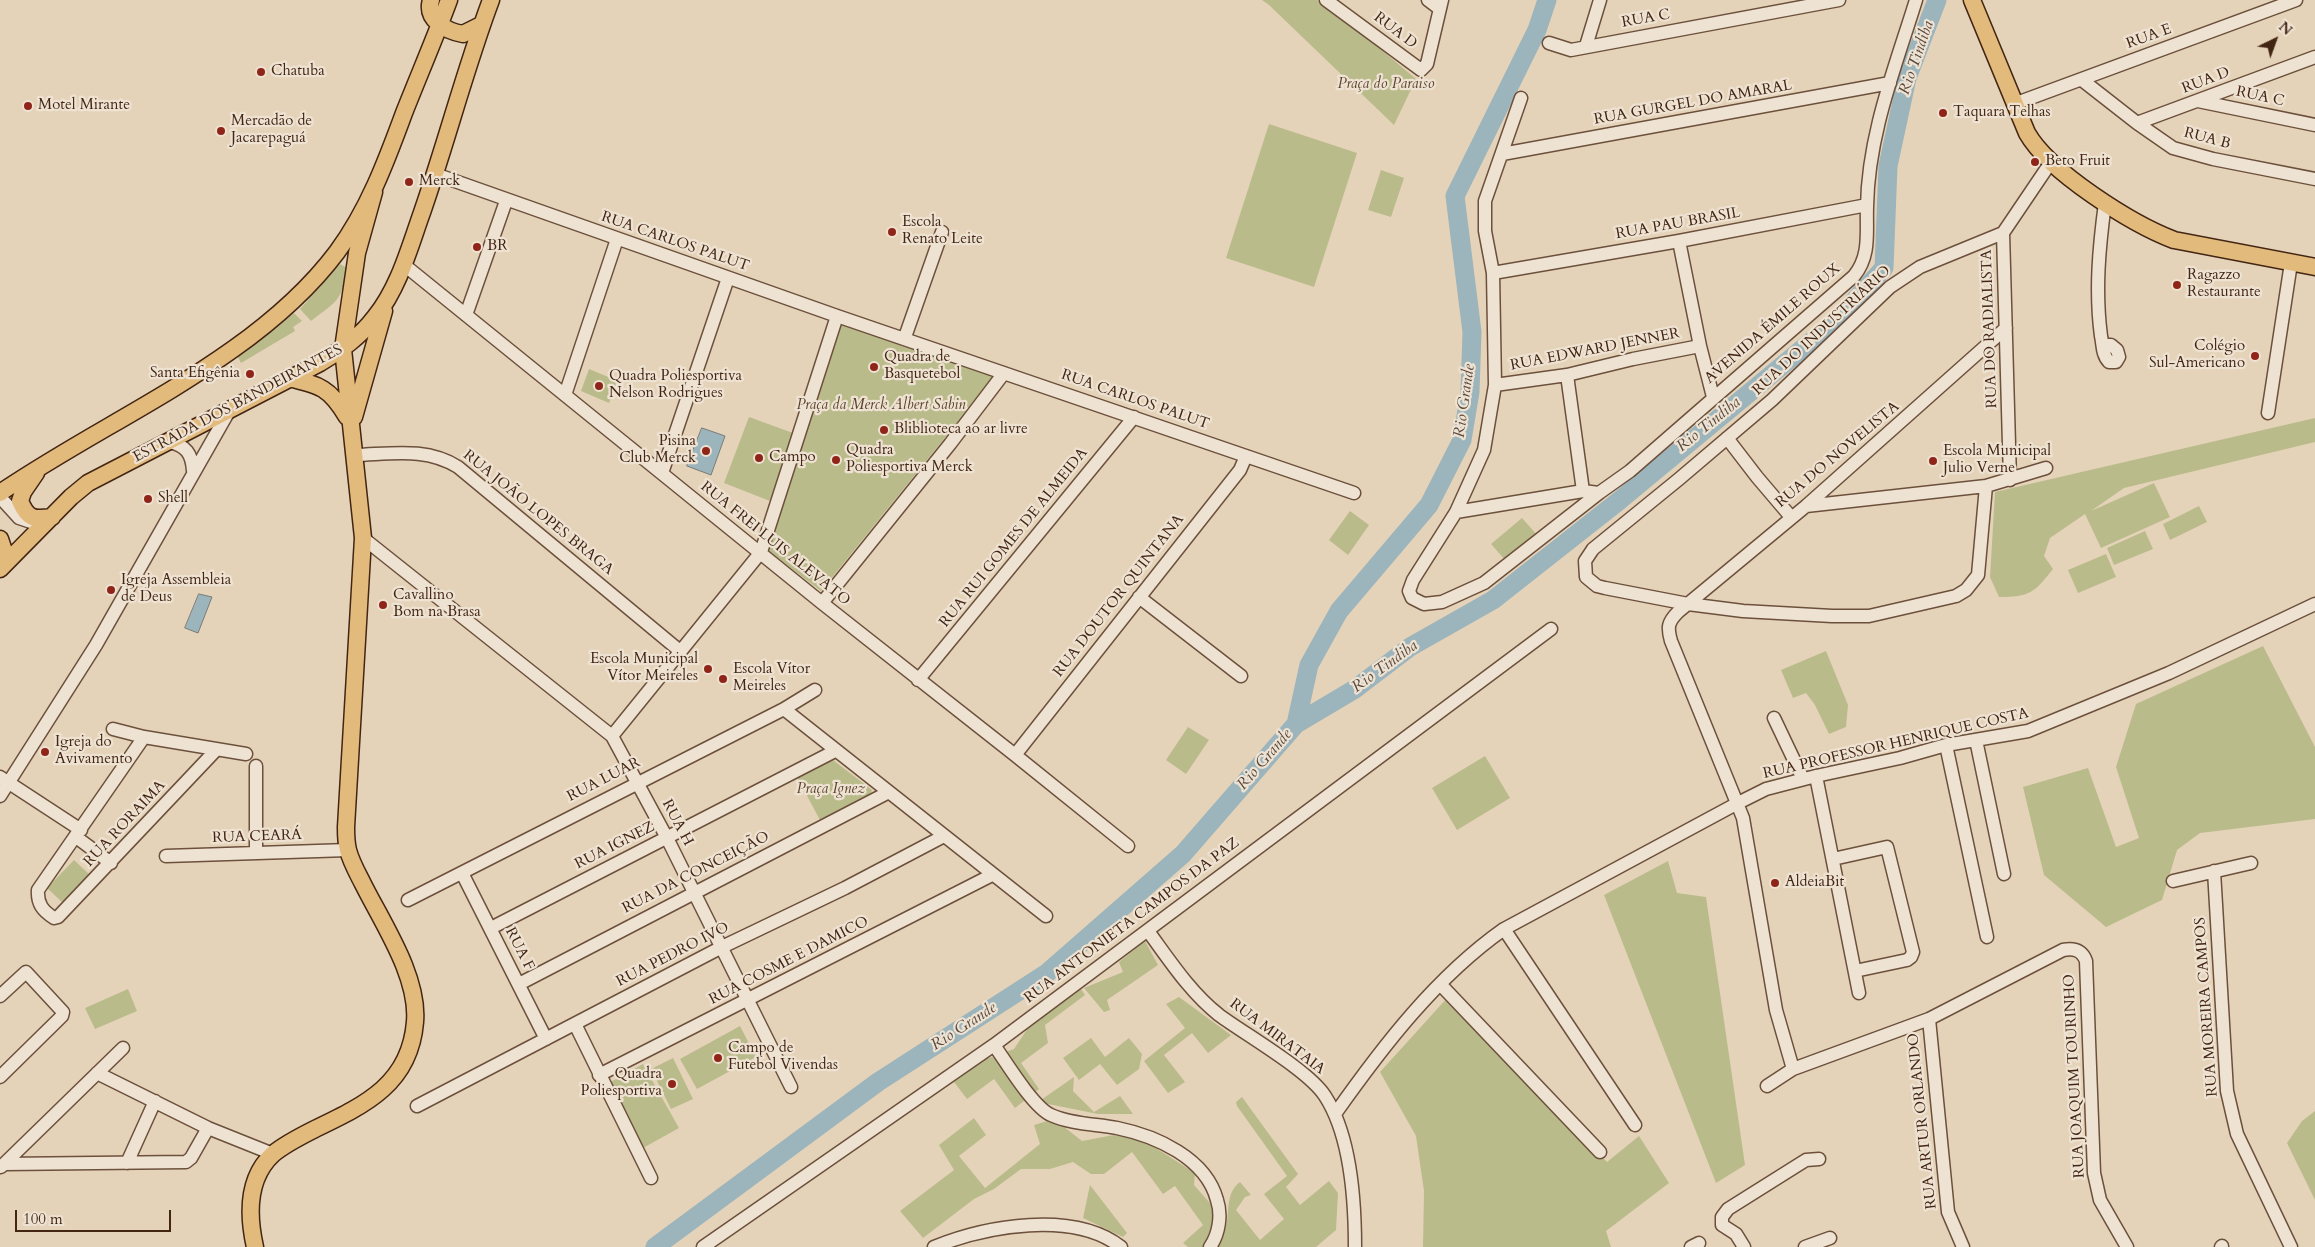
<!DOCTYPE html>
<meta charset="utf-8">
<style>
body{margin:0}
#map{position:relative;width:2315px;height:1247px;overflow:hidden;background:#e5d3b9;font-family:Cardo,serif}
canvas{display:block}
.north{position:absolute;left:2250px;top:15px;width:50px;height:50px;-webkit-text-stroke:4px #eee2d2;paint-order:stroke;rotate:42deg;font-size:14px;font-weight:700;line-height:20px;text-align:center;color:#432513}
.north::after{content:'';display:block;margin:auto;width:18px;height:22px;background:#432513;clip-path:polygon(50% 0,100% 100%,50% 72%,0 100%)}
.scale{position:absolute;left:15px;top:1210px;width:156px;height:22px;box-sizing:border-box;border:2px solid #432513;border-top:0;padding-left:6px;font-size:15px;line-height:18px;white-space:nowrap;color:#432513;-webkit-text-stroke:4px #eee2d2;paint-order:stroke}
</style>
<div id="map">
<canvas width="2315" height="1247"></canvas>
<div class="north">N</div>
<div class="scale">100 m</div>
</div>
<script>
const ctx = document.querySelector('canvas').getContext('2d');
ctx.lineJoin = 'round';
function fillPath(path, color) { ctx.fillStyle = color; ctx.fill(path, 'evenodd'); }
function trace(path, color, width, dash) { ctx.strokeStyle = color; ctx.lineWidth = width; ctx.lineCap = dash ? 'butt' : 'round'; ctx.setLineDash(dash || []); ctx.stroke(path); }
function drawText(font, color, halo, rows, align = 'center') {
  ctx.font = font + ' Cardo,serif'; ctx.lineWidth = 4.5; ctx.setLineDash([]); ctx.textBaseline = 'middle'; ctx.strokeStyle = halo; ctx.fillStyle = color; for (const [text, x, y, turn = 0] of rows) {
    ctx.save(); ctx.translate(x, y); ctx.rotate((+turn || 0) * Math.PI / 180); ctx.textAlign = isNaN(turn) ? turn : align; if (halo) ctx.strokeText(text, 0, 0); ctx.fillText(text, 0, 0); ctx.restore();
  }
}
const green = new Path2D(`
 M1262,0H1317L1359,31L1416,79L1394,125L1269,5Z
 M1269,124L1357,153L1314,287L1226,258Z
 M1381,170L1404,178L1391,217L1368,210Z
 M340,264L347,268C341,302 338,300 311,321L300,309Z
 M294,313L302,321L293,327L295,331L241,363L238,357Z
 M838,317L998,372L821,591L760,545Z
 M589,369L618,381L609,403L581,391Z
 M749,417L793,433L770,501L724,483Z
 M2315,418V442L2124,488L2091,511L2154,483L2170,517L2101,548L2085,514L2050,538L2044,556L2053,569C2034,593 2030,597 1999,597L1990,577L1995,492Z
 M2199,506L2207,522L2170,540L2163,524Z
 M1350,511L1369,525L1348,555L1329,540Z
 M1522,518L1537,535L1506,561L1491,544Z
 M2145,531L2153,549L2114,565L2107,548Z
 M2106,554L2116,577L2078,593L2068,570Z
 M2263,646L2315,747V819L2200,833L2177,850L2162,900L2106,927L2044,875L2023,787L2088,768L2116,847L2139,838L2116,767L2136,704Z
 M1826,651L1848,705L1846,727L1829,734L1815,705L1806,693L1793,698L1781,670Z
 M1188,727L1209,740L1186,774L1166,760Z
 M1485,756L1510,798L1457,830L1432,788Z
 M833,760L872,790L870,797L821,822L797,777Z
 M74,860L90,875L63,903L47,888Z
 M1668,861L1677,893L1706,897L1745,1165L1716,1183L1604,895Z
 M1145,941L1158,965L1107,1000L1110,1010L1104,1012L1084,988L1123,972L1119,962Z
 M128,989L137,1011L95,1029L85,1008Z
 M1081,989L1085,995L1045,1025L1048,1043L1021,1063L1039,1089L1015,1108L994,1079L967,1099L954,1082L986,1059L1014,1049L1028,1028Z
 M1179,997L1231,1035L1208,1053L1192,1033L1164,1055L1185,1082L1168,1093L1144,1061L1185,1028L1166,1004Z
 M1448,997L1607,1162L1639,1136L1669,1183L1606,1231L1611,1247H1423L1424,1191L1416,1136L1380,1072Z
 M740,1026L756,1057L697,1089L680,1059Z
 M1091,1038L1105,1057L1129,1038L1142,1054L1139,1069L1117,1085L1100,1064L1079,1080L1063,1058Z
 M673,1058L693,1099L671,1109L651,1069Z
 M643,1064L679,1128L643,1148L607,1084Z
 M1074,1077L1073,1091L1094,1112L1120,1096L1133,1114H1098L1038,1102Z
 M1242,1097L1298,1174L1286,1187L1300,1205L1329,1181L1338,1193L1336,1230L1316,1247H1213C1217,1242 1223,1236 1225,1230C1231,1213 1224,1194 1240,1182L1251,1195L1245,1197L1236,1210L1260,1240L1284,1219L1264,1194L1287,1176L1237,1106L1236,1102Z
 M2315,1111V1200L2287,1143L2302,1121Z
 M974,1118L986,1135L959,1156L985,1188L1040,1144L1034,1125L1054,1119L1082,1141L1114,1135L1140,1138L1195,1173L1194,1185L1217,1211L1207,1247H1188L1183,1243L1203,1225L1175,1186L1163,1194L1132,1152L1104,1174H1091L1073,1162L1050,1169H1021L994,1189L974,1199L923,1238L900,1211L954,1170L939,1145Z
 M1090,1185L1127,1233L1123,1237L1083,1218Z`);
const water = new Path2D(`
 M702,428L725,436L711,475L687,466Z
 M199,594L212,597L198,633L185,628Z`);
const river = new Path2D(`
 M1296,724L1355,689L1410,647L1493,600L1620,500L1836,321L1884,268L1888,166L1907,78L1937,0
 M655,1247L878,1082L1047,973L1183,854L1296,724L1309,665L1339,611L1429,505L1462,440L1470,392L1472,332L1455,196L1537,30L1547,0`);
const minor = new Path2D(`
 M1326,0L1421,70L1427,64L1442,0
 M1428,0L1440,9
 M1549,43L1571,50L1839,0
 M1586,46L1600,0
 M2082,80L2137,123L2173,148L2213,159L2315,179
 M1521,98L1485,201V231L1493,273L1495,385L1484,450L1456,512L1413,580L1409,591L1412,598L1424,604L1442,602L1484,583L1599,493
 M2198,101L2315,125
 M2014,104L2296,0
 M2137,123L2315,57
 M1502,154L1890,83
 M435,174L837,316L1354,493
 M1679,241L1700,346L1713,397
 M403,264L822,603L1015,755L1128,846
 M1493,273L1679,241L1867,205
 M466,315L506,201
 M905,337L942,232
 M2103,345H2111L2117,350L2119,357L2116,362H2109C2102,355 2103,345 2101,336C2095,291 2099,248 2105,203
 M1495,385L1567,375L1633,359L1700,346
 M565,395L617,239
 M2268,413L2291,263
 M1727,438L1757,477L1791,517
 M169,442C186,445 192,454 193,471
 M355,455C392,454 426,447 458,467L680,651
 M662,473L728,278
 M2010,480L2003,233L2051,162
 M1986,486L1978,575L1966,590L1956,596L1869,616H1832L1743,611L1688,604L1605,588L1597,586L1586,577L1585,561L1593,549L1679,479L1772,400L1890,287L1920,267L2003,233
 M1583,491L1599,493L1630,471L1854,276C1871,255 1866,232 1867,207C1868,135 1895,68 1916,0
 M0,497L19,518L37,524
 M1806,506L1986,486L2046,468
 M1456,512L1583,491L1567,375
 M363,538L612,736L667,838L791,1087
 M1139,597L1241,676
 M822,603L950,444L1004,373
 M918,680L1134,417
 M784,709L1046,916
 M1774,718L1803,779
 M113,729L144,737L246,754
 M612,736L761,552L837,316
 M144,737L38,890C37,904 43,911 54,918L58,917L217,749
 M1976,740L2004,874
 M1946,745L1987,937
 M1015,755L1240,470L1246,456
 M256,766V853
 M1816,776L1859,993
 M0,777L81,830
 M0,796L96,645L229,411
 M76,837L111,863
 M166,856L348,850
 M1833,859L1887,847L1913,952L1911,957L1907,960L1855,971
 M2214,871L2227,1091L2237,1134L2291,1247
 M462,873L546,1039
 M2173,881L2251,863
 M408,900L784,709L815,690
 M491,928L835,751
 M1504,929L1635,1125
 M1148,931C1170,961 1190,992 1219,1015C1246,1035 1308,1070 1325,1096C1351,1136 1355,1200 1355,1247
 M519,984L889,792
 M1440,984L1600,1152
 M0,996L26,972L63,1012L62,1016L0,1077
 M1929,1019L1948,1212L1963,1247
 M575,1024L651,1178
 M994,1045C1006,1062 1033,1107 1051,1115C1071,1124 1096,1124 1117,1128C1156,1136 1206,1158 1217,1200C1222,1215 1219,1234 1210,1247
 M1793,1069L1776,1010L1743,818L1671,641C1667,627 1668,622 1678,612L1806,506L2006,328
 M97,1073L208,1128L273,1154
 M599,1075L992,875
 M1767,1086L1793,1069L1929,1019L2063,950C2074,948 2082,950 2086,961L2094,1173L2100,1200L2127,1247
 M417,1106L722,947L845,888L944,836
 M1335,1114C1383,1046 1436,977 1504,929L1738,803L1766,789L1816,776L1900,758L1946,745L2028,731L2169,673L2315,604
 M127,1163L155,1101
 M4,1164L186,1162L191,1158L208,1128
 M1,1167L123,1048
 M703,1247L994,1045L1551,629
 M934,1247C986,1226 1073,1210 1121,1247
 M1691,1247L1699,1243
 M1744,1247L1736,1234L1722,1225V1217L1728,1209L1798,1165L1806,1160L1819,1159
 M1805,1247L1830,1238
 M2221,1247L2222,1246`);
const major = new Path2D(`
 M431,0C425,20 446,31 463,34L481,25
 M1972,0L2027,133C2049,172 2132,224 2174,240L2315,267
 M288,378C320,385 330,388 347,417
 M354,417L384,311
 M36,473L23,492L20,501C28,520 34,519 52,517
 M0,493C109,418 256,360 337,252C368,210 386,162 404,113C419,75 435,38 449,0
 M0,539L3,548L0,558
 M0,569L71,497L88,483L320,363C341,350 360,337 375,317C397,290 408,253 419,221C445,148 464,72 491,0
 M255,1247C248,1216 247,1178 273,1154C285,1144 301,1136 315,1129C365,1105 410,1084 415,1022C419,977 383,924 363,884C358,874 351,862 348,850C346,842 346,834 346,827L363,538L343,349L357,253L374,192`);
const markers = [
 [261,72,5,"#8f2418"],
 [28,106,5,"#8f2418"],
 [1943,113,5,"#8f2418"],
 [221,131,5,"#8f2418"],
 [2035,162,5,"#8f2418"],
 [409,182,5,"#8f2418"],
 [892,232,5,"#8f2418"],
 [477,247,5,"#8f2418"],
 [2177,285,5,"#8f2418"],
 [2255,356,5,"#8f2418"],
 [874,367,5,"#8f2418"],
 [250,374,5,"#8f2418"],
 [599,386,5,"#8f2418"],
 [884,430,5,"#8f2418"],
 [706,451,5,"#8f2418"],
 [759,458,5,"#8f2418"],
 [836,460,5,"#8f2418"],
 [1933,461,5,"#8f2418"],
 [148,499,5,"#8f2418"],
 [111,590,5,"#8f2418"],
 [383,605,5,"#8f2418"],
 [708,669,5,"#8f2418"],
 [723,679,5,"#8f2418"],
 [45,752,5,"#8f2418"],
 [1775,883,5,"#8f2418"],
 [718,1058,5,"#8f2418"],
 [672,1084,5,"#8f2418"]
];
const streetNames = [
 ["RUA C",1646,19,-10],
 ["RUA D",1395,31,37],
 ["RUA E",2149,37,-20],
 ["RUA D",2206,81,-21],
 ["RUA C",2260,97,12],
 ["RUA GURGEL DO AMARAL",1693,103,-10],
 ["RUA B",2207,139,15],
 ["RUA PAU BRASIL",1678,224,-10],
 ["RUA CARLOS PALUT",675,242,19],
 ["AVENIDA ÉMILE ROUX",1773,324,-41],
 ["RUA DO RADIALISTA",1990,329,-92],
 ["RUA DO INDUSTRIÁRIO",1822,331,-43],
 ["RUA EDWARD JENNER",1595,350,-11],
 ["RUA CARLOS PALUT",1135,400,19],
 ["ESTRADA DOS BANDEIRANTES",238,404,-28],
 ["RUA DO NOVELISTA",1838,455,-40],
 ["RUA JOÃO LOPES BRAGA",538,513,39],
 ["RUA RUI GOMES DE ALMEIDA",1014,538,-51],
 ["RUA FREI LUIS ALEVATO",775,544,39],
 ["RUA DOUTOR QUINTANA",1119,596,-52],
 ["RUA PROFESSOR HENRIQUE COSTA",1896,744,-13],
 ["RUA LUAR",604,780,-27],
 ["RUA H",677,823,62],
 ["RUA RORAIMA",125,824,-47],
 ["RUA CEARÁ",257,837,-2],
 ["RUA IGNEZ",615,846,-27],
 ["RUA DA CONCEIÇÃO",696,873,-27],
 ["RUA ANTONIETA CAMPOS DA PAZ",1132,921,-37],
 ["RUA F",519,949,63],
 ["RUA PEDRO IVO",673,955,-27],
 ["RUA COSME E DAMICO",789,961,-27],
 ["RUA MOREIRA CAMPOS",2207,1007,-94],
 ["RUA MIRATAIA",1277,1037,37],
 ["RUA JOAQUIM TOURINHO",2075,1076,-93],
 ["RUA ARTUR ORLANDO",1923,1121,-96]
];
const poiNames = [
 ["Chatuba",271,72],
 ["Motel Mirante",38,106],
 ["Taquara Telhas",1953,113],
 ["Mercadão de",231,122],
 ["Jacarepaguá",231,139],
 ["Beto Fruit",2045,162],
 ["Merck",419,182],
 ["Escola",902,223],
 ["Renato Leite",902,240],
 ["BR",487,247],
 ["Ragazzo",2187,276],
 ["Restaurante",2187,293],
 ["Colégio",2245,347,"right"],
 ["Sul-Americano",2245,364,"right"],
 ["Quadra de",884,358],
 ["Basquetebol",884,375],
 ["Santa Efigênia",240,374,"right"],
 ["Quadra Poliesportiva",609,377],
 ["Nelson Rodrigues",609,394],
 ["Bliblioteca ao ar livre",894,430],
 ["Pisina",696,442,"right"],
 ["Club Merck",696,459,"right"],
 ["Quadra",846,451],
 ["Poliesportiva Merck",846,468],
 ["Escola Municipal",1943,452],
 ["Julio Verne",1943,469],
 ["Campo",769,458],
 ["Shell",158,499],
 ["Igreja Assembleia",121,581],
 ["de Deus",121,598],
 ["Cavallino",393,596],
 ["Bom na Brasa",393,613],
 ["Escola Municipal",698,660,"right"],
 ["Vítor Meireles",698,677,"right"],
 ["Escola Vítor",733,670],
 ["Meireles",733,687],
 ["Igreja do",55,743],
 ["Avivamento",55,760],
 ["AldeiaBit",1785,883],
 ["Campo de",728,1049],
 ["Futebol Vivendas",728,1066],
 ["Quadra",662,1075,"right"],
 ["Poliesportiva",662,1092,"right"]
];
const parkNames = [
 ["Praça do Paraiso",1386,85],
 ["Praça da Merck Albert Sabin",881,406],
 ["Praça Ignez",831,790]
];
const waterNames = [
 ["Rio Tindiba",1917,58,-71],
 ["Rio Grande",1465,401,-82],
 ["Rio Tindiba",1709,425,-39],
 ["Rio Tindiba",1385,667,-36],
 ["Rio Grande",1265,760,-49],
 ["Rio Grande",964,1027,-33]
];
fillPath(green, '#babb8b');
fillPath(water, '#9cb4bb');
trace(water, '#787b78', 1);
trace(river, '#9cb4bb', 19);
trace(minor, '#6c503c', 15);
trace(major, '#432513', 19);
trace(minor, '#eee2d2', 12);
trace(major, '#e2ba7c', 16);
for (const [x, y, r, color] of markers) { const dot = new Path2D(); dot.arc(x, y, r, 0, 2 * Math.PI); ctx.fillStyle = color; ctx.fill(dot); trace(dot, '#eee2d2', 2); }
drawText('15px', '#432513', '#eee2d2', streetNames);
drawText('15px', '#432513', '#eee2d2', poiNames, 'left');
drawText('italic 15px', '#5b432b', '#eee2d2', parkNames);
drawText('italic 16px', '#59493d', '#eee2d2', waterNames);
</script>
